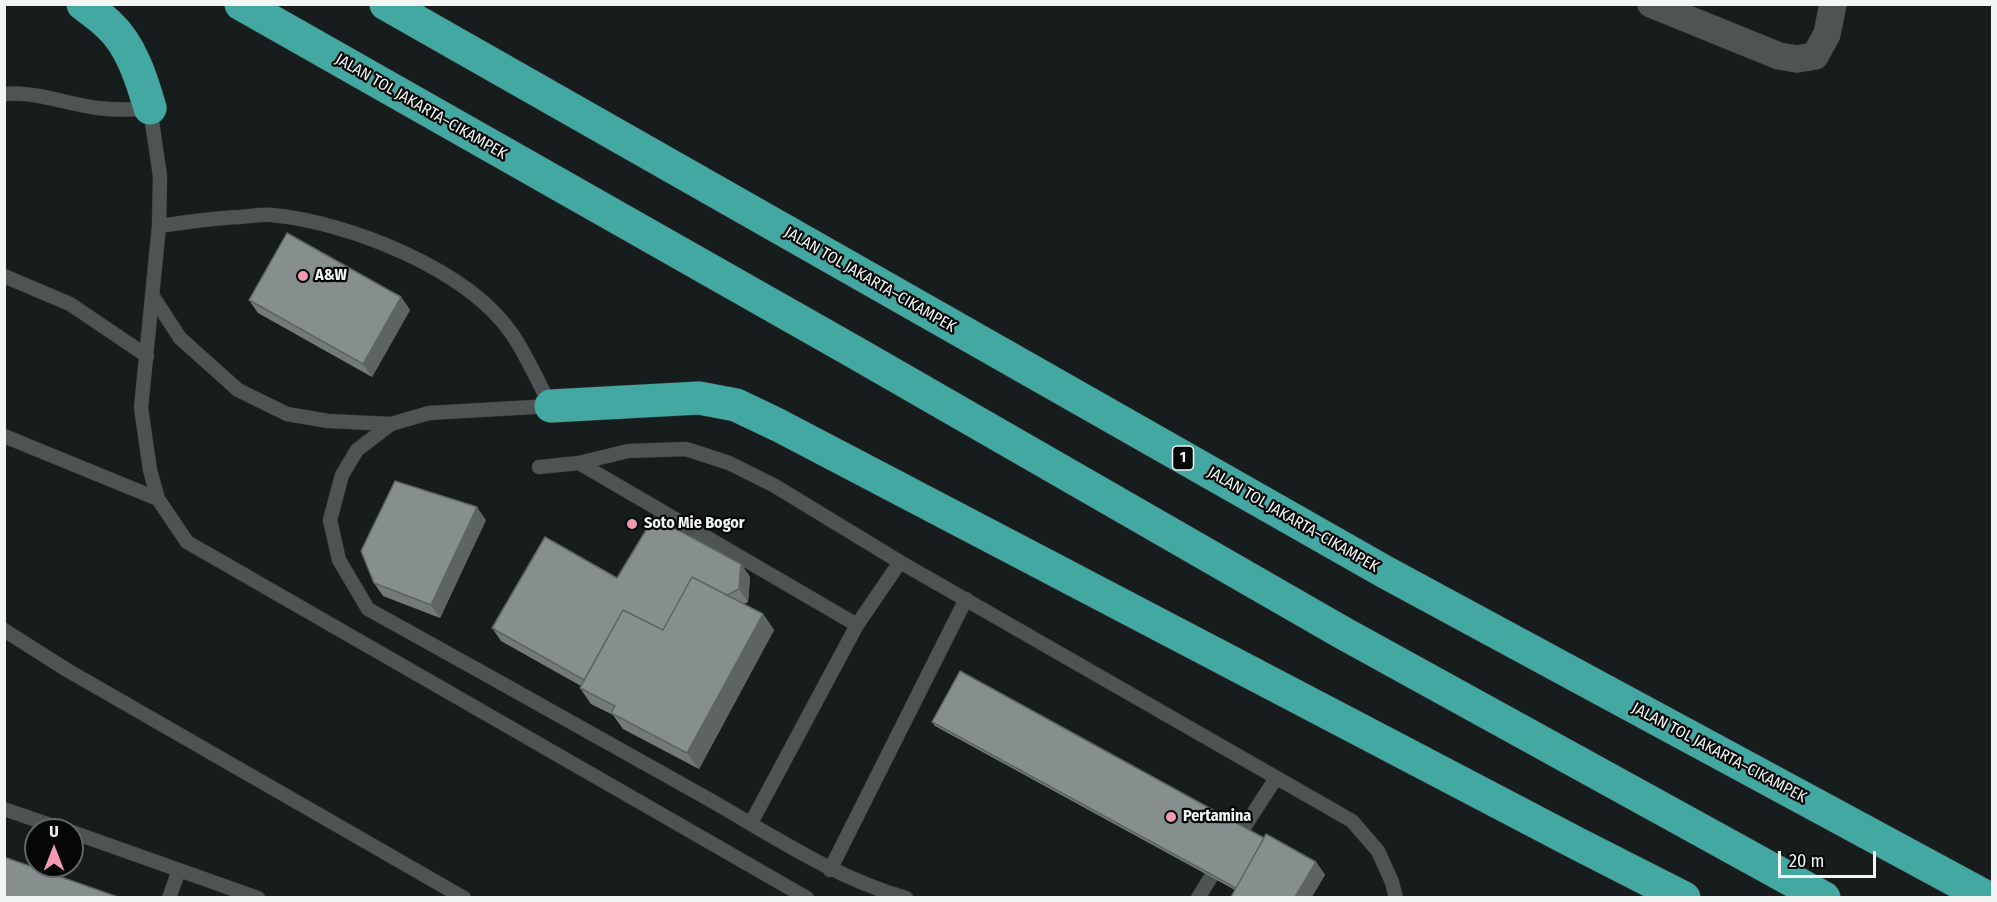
<!DOCTYPE html>
<meta charset="utf-8">
<style>
body{margin:0}
#map{position:relative;width:1997px;height:902px;overflow:hidden;background:#171d1c;font-family:"Fira Sans Condensed",sans-serif}
canvas{display:block}
.frame{position:absolute;inset:0;border:6px solid #f1f5f4;pointer-events:none}
.north{position:absolute;left:24px;top:818px;width:60px;height:60px;box-sizing:border-box;background:#050707;border:2px solid #636666;border-radius:50%;rotate:0deg;font-size:16px;font-weight:700;line-height:24px;text-align:center;color:#f1f5f4}
.north::after{content:'';display:block;margin:auto;width:21px;height:27px;background:#f19ab2;clip-path:polygon(50% 0,100% 100%,50% 72%,0 100%)}
.scale{position:absolute;left:1778px;top:851px;width:98px;height:27px;box-sizing:border-box;border:3px solid #f1f5f4;border-top:0;padding-left:8px;font-size:18px;line-height:21px;white-space:nowrap;color:#f1f5f4;-webkit-text-stroke:4px #050707;paint-order:stroke}
</style>
<div id="map">
<canvas width="1997" height="902"></canvas>
<div class="frame"></div>
<div class="north">U</div>
<div class="scale">20 m</div>
</div>
<script>
const ctx = document.querySelector('canvas').getContext('2d');
ctx.lineJoin = 'round';
function trace(path, color, width, dash) { ctx.strokeStyle = color; ctx.lineWidth = width; ctx.lineCap = dash ? 'butt' : 'round'; ctx.setLineDash(dash || []); ctx.stroke(path); }
function fillPath(path, color) { ctx.fillStyle = color; ctx.fill(path, 'evenodd'); }
function drawText(font, color, halo, rows, align = 'center') {
  ctx.font = font + ' "Fira Sans Condensed",sans-serif'; ctx.lineWidth = 4.5; ctx.setLineDash([]); ctx.textBaseline = 'middle'; ctx.strokeStyle = halo; ctx.fillStyle = color; for (const [text, x, y, turn = 0] of rows) {
    ctx.save(); ctx.translate(x, y); ctx.rotate((+turn || 0) * Math.PI / 180); ctx.textAlign = isNaN(turn) ? turn : align; if (halo) ctx.strokeText(text, 0, 0); ctx.fillText(text, 0, 0); ctx.restore();
  }
}
const service = new Path2D(`
 M4,94C36,91 66,104 98,108C115,110 132,110 150,108L160,176L159,226L141,408L150,470L158,499L187,542L807,898
 M159,226C186,222 213,218 240,217C251,216 262,214 272,215C348,222 468,269 512,334C527,356 538,382 551,406L429,413L391,424L357,450L342,475L330,520L339,560L368,609C480,671 591,733 703,796C769,833 832,877 906,898
 M4,276L70,304L147,356
 M152,295L180,338L238,390L287,414L328,421L391,424
 M4,436L158,499
 M579,463L857,625
 M539,467L579,463L628,451L686,449L729,463L775,486L900,562L1352,821L1378,851L1392,882L1396,898
 M4,630L67,670L464,898
 M4,809L65,830
 M751,823L857,625L900,562
 M1243,829L1276,778
 M72,832L258,898
 M830,870L966,599
 M169,898L179,870
 M1198,898L1211,877`);
const minor = new Path2D(`
 M1651,4L1779,56L1797,59L1815,56L1827,34L1833,4`);
const motorway = new Path2D(`
 M83,4C92,11 101,17 109,25C131,45 142,80 150,108
 M241,4L856,353L1343,633L1824,898
 M386,4L1385,572L1988,898
 M551,406L699,398L736,405L778,425L1578,844L1684,898`);
const wall = new Path2D(`
 M401,297L410,310L372,377L258,313L249,300Z
 M486,520L440,618L383,596L374,583Z
 M741,564L750,577L748,602L744,604L763,614L774,630L699,769L623,729L613,715L591,704L580,688L581,686L501,641L492,628Z
 M932,722L1264,838L1316,862L1325,875L1235,890L935,726Z`);
const shadedWall = new Path2D(`
 M401,297L410,310L372,377L363,364Z
 M477,507L486,520L440,618L431,605Z
 M741,564L750,577L748,602L739,589Z
 M763,614L774,630L699,769L687,753Z
 M1316,862L1325,875L1312,897H1295Z`);
const building = new Path2D(`
 M287,233L401,297L363,364L249,300Z
 M395,481L477,507L431,605L374,583L361,551Z
 M654,517L741,564L739,589L727,595L692,577L663,630L623,610L584,680L492,628L545,537L617,578Z
 M692,577L763,614L687,753L611,713L615,706L580,688L623,610L663,630Z
 M960,671L1264,838L1236,888L932,722Z
 M1266,834L1316,862L1295,897H1231Z
 M4,857L118,897H4Z`);
const markers = [
 [303,276,6,"#f19ab2"],
 [632,524,6,"#f19ab2"],
 [1171,817,6,"#f19ab2"]
];
const shields = [
 [1183,458,21]
];
const shieldNames = [
 ["1",1183,458]
];
const streetNames = [
 ["JALAN TOL JAKARTA–CIKAMPEK",421,107,30],
 ["JALAN TOL JAKARTA–CIKAMPEK",870,280,30],
 ["JALAN TOL JAKARTA–CIKAMPEK",1293,520,30],
 ["JALAN TOL JAKARTA–CIKAMPEK",1719,753,28]
];
const poiNames = [
 ["A&W",315,276],
 ["Soto Mie Bogor",644,524],
 ["Pertamina",1183,817]
];
trace(service, '#333736', 15);
trace(minor, '#333736', 28);
trace(motorway, '#333736', 34);
trace(service, '#4e5454', 14);
trace(minor, '#4e5454', 27);
trace(motorway, '#43a8a1', 33);
fillPath(wall, '#747a7a');
fillPath(shadedWall, '#5e6363');
fillPath(building, '#878e8e');
trace(building, '#5e6363', 1.5);
for (const [x, y, r, color] of markers) { const dot = new Path2D(); dot.arc(x, y, r, 0, 2 * Math.PI); ctx.fillStyle = color; ctx.fill(dot); trace(dot, '#050707', 2); }
for (const [x, y, w] of shields) { const box = new Path2D(); box.roundRect(x - w / 2, y - 12, w, 24, 4.5); ctx.fillStyle = '#050707'; ctx.fill(box); trace(box, '#f1f5f4', 1.5); }
drawText('bold 15px', '#f1f5f4', null, shieldNames);
drawText('16px', '#f1f5f4', '#050707', streetNames);
drawText('bold 16px', '#f1f5f4', '#050707', poiNames, 'left');
</script>
